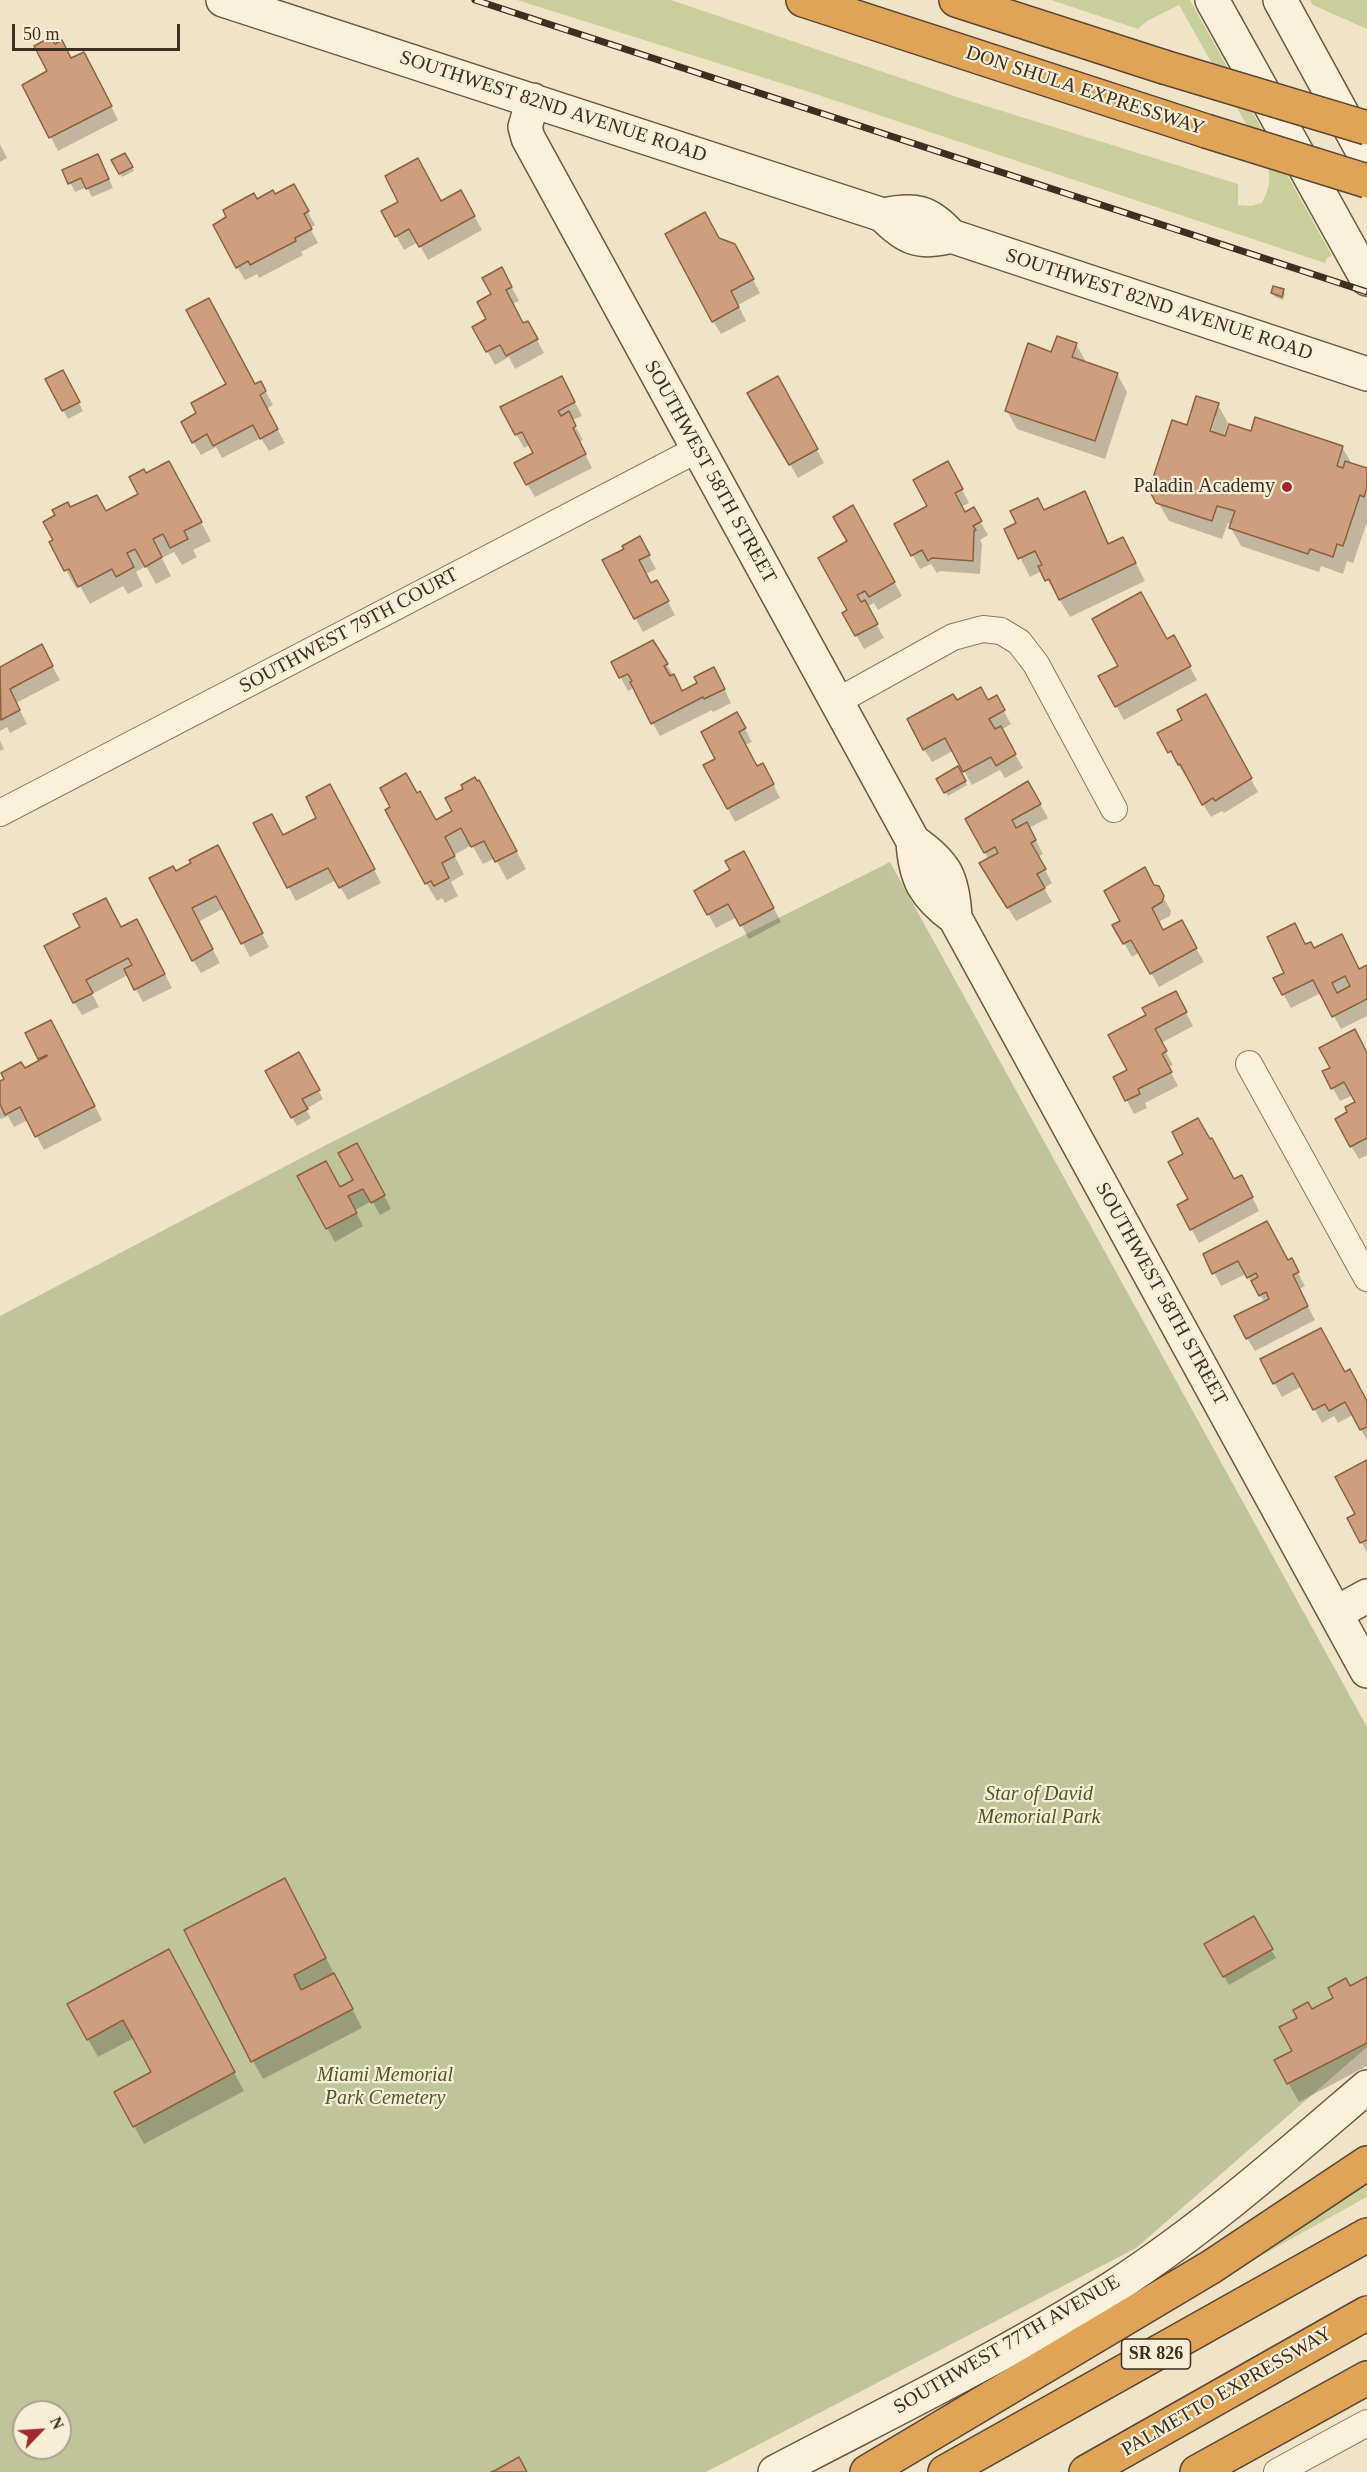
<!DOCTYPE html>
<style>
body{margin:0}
#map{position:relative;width:1367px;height:2472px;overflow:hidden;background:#f0e4c8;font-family:Georgia,serif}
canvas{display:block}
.north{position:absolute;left:12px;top:2400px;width:60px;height:60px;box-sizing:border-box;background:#f7eed8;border:2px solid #ada18e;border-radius:50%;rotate:65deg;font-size:16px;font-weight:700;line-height:24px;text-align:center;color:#3d2e20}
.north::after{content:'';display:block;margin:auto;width:21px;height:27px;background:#9e2a2b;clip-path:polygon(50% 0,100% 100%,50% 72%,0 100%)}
.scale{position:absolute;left:12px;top:24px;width:168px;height:27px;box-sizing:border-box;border:3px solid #3d2e20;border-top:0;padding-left:8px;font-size:18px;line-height:21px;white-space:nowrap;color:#3d2e20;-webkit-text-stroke:4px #f7eed8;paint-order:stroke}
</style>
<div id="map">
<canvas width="1367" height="2472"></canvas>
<div class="north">N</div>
<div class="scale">50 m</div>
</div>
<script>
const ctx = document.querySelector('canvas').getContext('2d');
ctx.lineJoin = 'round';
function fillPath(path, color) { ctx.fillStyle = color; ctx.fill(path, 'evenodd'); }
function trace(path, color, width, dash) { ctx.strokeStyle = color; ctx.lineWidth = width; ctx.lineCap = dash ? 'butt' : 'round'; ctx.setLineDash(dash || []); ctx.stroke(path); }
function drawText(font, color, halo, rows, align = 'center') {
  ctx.font = font + ' Georgia,serif'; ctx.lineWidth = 4.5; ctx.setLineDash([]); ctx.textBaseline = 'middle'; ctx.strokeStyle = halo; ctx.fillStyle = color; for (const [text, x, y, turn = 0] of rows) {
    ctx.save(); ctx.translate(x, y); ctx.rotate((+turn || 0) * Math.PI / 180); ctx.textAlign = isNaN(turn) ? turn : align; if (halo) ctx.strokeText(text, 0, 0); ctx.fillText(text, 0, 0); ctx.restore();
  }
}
const green = new Path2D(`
 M517,0H671L960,98L1238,184V205L1251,206L1262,203C1270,187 1271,178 1267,161L1179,5L1147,21L1138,29L1051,0H1190L1332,256L1327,258L1325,263L806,91Z
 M1310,0H1367V29L1313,5Z
 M1367,2174V2197L1244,2265L1240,2258Z`);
const cemetery = new Path2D(`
 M890,862L1367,1727V2047L1136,2248L706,2472H0V1316L326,1145ZM24,2412H60V2448H24Z`);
const shadow = new Path2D(`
 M72,60L91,67L118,120L58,151L24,85Z
 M0,144L7,158L0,162Z
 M124,155L134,171L122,177L113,161Z
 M98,156L113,188L92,197L87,187L75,192L64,170Z
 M293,186L315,225L310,228L318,243L301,252L303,255L259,278L257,274L245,280L237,267L256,200L275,195Z
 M461,192L482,230L428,260L418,242L404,250L383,212L441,203Z
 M719,240L742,259L760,293L738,305L746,321L721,334L713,321Z
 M509,282L519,301L512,304L523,325L535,336L544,353L515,369L509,357L495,365L474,327L488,320Z
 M1283,290L1285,294L1283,300L1275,297L1273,293Z
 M1076,344L1086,362L1117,374L1127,392L1105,459L1017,429L1007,411L1052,354Z
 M62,372L83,411L68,419L47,380Z
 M261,383L273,405L266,409L285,443L269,451L261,438L222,458L216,447L201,455L193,442Z
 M569,391L582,416L572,420L583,440L579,442L592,468L535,497L527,484L535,454L530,445L524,448L516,434Z
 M785,391L824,463L798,478L749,394Z
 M1218,405L1228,423L1223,438L1252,433L1342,447L1352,464L1367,469V522L1353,563L1347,561L1343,574L1321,566L1319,572L1241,546L1231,528L1232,524L1228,523L1222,539L1169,521L1151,490L1188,427ZM1213,416H1216L1209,438L1206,437Z
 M146,476L179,481L211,541L193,550L197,557L182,565L174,552L162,558L171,576L156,584L146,566L136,572L143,586L128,594L123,586L90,604L80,586L76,588L51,543L55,541L70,509L106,513L140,494Z
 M955,476L969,503L961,507L965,513L973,509L988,535L980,540L982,544L980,574L940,571L937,573L931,564L920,569L896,524L929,506Z
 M1084,493L1110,545L1123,538L1145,581L1070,617L1042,571L1030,577L1006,530Z
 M852,507L902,596L878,610L874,603L867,607L884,638L864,649L844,614L849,611V542Z
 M647,552L656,569L646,574L651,585L664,595L675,615L643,632L604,560Z
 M1173,637L1197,680L1124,720L1100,677Z
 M653,642L683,692L721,682L731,703L713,712L712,710L660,736L633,688L628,691L613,663Z
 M41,646L60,680L16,703L27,724L10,733L7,727L0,731V669Z
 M996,697L1011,724L1001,730L1023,768L1005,778L1000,770L972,785L953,751L932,762L924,749L956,702H988Z
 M1213,709L1258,792L1224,813L1222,811L1211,817L1159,734Z
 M737,714L752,742L745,745L757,767L770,778L780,798L735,822L705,766L717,759Z
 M0,741L4,749L0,751Z
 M958,768L967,785L948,796L938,779Z
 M1028,783L1048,818L1029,828L1043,854L1038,857L1052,883L1044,888L1052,902L1016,921L989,877V860L967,819Z
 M417,794L435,821L489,800L526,869L507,880L495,858L483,864L472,845L454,855L464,874L451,882L458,896L445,903L442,898L437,901L426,883Z
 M338,799L381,883L348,900L336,880L296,901L255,824L283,837L318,818Z
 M225,860L269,947L250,957L224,908L198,922L220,963L201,973L193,960L176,873Z
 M751,866L781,922L749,939L737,917L716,928L696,892Z
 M1154,886L1158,888L1171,911L1170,916L1158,922L1163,932L1181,922L1204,962L1159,987L1140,952L1132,957L1124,943L1122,921Z
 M82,928L121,929L144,935L172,988L143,1002L128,975L92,994L99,1007L82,1015L74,1002Z
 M1306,946L1360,970L1367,967V1016L1341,1029L1321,993L1291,1008L1275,979L1286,973Z
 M1183,1007L1193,1026L1161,1043L1173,1065L1168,1067L1178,1086L1145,1103L1147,1108L1134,1114L1115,1078L1129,1071L1110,1036Z
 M27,1034L58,1035L102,1120L44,1150L28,1120L14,1127L8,1116L1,1119L0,1118V1083L41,1061Z
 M298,1054L323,1099L306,1109L311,1118L297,1126L267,1072Z
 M1367,1055V1155L1359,1159L1351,1146L1349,1113L1357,1103L1353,1095L1340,1101L1324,1072Z
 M365,1158L391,1209L380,1215L372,1201L355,1210L363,1226L335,1242L299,1177L340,1189L355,1181Z
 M1234,1181L1249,1190L1259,1211L1199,1243L1179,1205Z
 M1205,1255L1288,1262L1291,1260L1305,1286L1299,1289L1315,1320L1255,1351L1247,1338L1265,1303L1246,1274L1221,1286Z
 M1262,1360L1344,1374L1367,1403V1440L1353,1415L1338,1423L1334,1416L1322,1423L1302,1386L1282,1397Z
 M1367,1462V1552L1349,1519L1357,1514Z
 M295,1898L362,2028L263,2079L253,2061Z
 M1253,1918L1276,1958L1229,1985L1206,1945Z
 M179,1969L244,2091L144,2144L134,2126L153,2072L134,2038L98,2057L88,2039Z
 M1367,1979V2066L1299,2102L1276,2061L1294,2052L1299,2019Z`);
const building = new Path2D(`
 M51,37L55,44L62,40L71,58L84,52L112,106L49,138L22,85L47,71L34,46Z
 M125,153L133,167L119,174L111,160Z
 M98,154L109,179L86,189L81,178L68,184L62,170Z
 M418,158L441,201L461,190L475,216L419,247L409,229L395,237L381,211L398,202L385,176Z
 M294,184L309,211L304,214L312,229L295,238L296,241L250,265L248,261L236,268L213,225L226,217L223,210L254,193L257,199L273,190L275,194Z
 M705,212L719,238L735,244L754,279L731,291L739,307L712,322L665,234Z
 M502,267L512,287L506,290L523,323L528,321L538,339L506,356L500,345L486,352L472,327L486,319L477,302L491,294L482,278Z
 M1273,286L1284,289L1282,297L1271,293Z
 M209,298L255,384L261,381L266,391L260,395L278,429L260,439L253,425L213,446L207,434L192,443L181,422L196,413L191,403L226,384L186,310Z
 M1057,336L1077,343L1072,357L1118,373L1095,441L1005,411L1028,343L1051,352Z
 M63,370L80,402L62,411L45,379Z
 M562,376L575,402L558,411L561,416L569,411L576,426L573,428L586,454L526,485L514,463L533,453L522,432L515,435L500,407Z
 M778,376L818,449L789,465L747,393Z
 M1196,396L1219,403L1210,431L1225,436L1229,424L1251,431L1255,417L1343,446L1337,466L1343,468L1345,461L1367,468V487L1364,497L1360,495L1343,546L1337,544L1333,557L1310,549L1308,554L1229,528L1235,511L1217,506L1212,521L1156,503L1149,490L1172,420L1187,425Z
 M169,461L202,522L184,531L188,539L170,548L163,534L153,539L162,557L145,567L135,549L127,553L134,567L116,577L112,569L78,587L69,569L64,571L49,542L53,540L43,522L55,515L52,510L68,502L70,507L97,495L106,511L138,494L129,477L144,469L146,473Z
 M948,461L963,489L955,493L965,512L974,507L982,521L973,526L976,530L974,531L973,561L932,558L928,561L922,550L911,556L894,524L927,506L913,480Z
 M1085,491L1108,544L1123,537L1136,563L1059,600L1049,579L1045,581L1038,566L1042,565L1035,551L1018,559L1004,529L1016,523L1010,511L1038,498L1044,510Z
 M853,505L895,582L869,597L865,591L857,595L861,602L865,600L878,624L855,636L842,613L847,610L818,558L847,541L833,517Z
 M640,536L650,555L639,560L651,583L657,580L669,601L634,619L602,560L624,549L622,546Z
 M1141,592L1167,639L1174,635L1191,666L1115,707L1098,676L1118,666L1092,619Z
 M653,640L668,664L664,666L670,676L674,674L682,691L697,683L694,677L714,667L725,689L704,699L703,697L651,724L630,682L632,681L628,674L619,678L611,662Z
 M42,644L53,666L10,689L20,710L1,720L0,667Z
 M981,687L988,700L997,695L1005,710L989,719L995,729L1001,726L1016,754L996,766L991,757L963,772L945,738L923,750L907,719L953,694L957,700Z
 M1206,694L1252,778L1215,801L1213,798L1202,805L1180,764L1178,765L1171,751L1168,753L1157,733L1182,720L1177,710Z
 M737,712L746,728L739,732L757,766L763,763L774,784L727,809L703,765L715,759L701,732Z
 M958,766L966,781L944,793L936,779Z
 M406,773L417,793L420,791L436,820L452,811L445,798L463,789L461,785L475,777L477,781L479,780L517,851L495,862L484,841L471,847L461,828L445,837L455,856L442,863L449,878L434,886L431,881L425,884L385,810L390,807L380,788Z
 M1028,781L1041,804L1012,820L1016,828L1027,822L1036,840L1031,843L1046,869L1037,874L1045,888L1007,908L979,863L998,853L995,847L984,853L965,819Z
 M330,784L375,869L339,888L328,868L287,888L253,823L272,814L283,835L316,818L306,797Z
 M218,845L263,933L241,944L216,896L192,908L213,949L192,961L149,878L173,866L176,871L191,863L189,860Z
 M744,851L774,908L740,926L728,904L707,915L694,891L730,870L725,861Z
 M1145,867L1154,885L1159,886L1164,896L1162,902L1152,908L1163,930L1182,920L1197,948L1150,974L1131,940L1123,944L1112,925L1120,921L1104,891Z
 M106,898L121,927L137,919L165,974L134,990L124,969L132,965L128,958L86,980L93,993L73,1003L44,946L80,927L73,914Z
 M1295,923L1305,944L1311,942L1314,948L1342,934L1359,969L1367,965V999L1332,1017L1313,980L1282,995L1273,978L1284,973L1267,937ZM1345,976L1350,986L1337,993L1332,983Z
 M1176,991L1187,1012L1155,1029L1167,1051L1162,1054L1172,1072L1138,1089L1140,1094L1125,1101L1113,1077L1127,1070L1108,1035L1146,1015L1142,1008Z
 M51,1020L95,1106L35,1137L20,1107L5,1115L0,1104V1081L4,1079L1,1073L21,1062L25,1068L47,1056V1055L38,1059L25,1033Z
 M1355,1029L1367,1053V1138L1350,1147L1335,1119L1347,1112L1345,1107L1355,1102L1344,1082L1331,1089L1322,1071L1330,1068L1319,1048Z
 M299,1052L320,1090L302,1099L308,1109L291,1118L265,1071Z
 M1198,1118L1210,1139L1212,1138L1234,1179L1242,1175L1253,1197L1190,1230L1177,1205L1188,1199L1168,1162L1183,1154L1172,1132Z
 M357,1143L385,1195L371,1203L363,1189L348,1196L357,1213L326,1229L297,1176L326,1161L340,1187L353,1180L338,1153Z
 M1267,1221L1288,1260L1292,1258L1299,1272L1293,1275L1308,1306L1246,1339L1234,1316L1269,1299L1266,1292L1259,1296L1251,1281L1258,1277L1256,1273L1247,1278L1238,1261L1212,1274L1203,1254Z
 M1321,1328L1345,1372L1350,1369L1367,1401V1427L1360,1430L1345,1402L1329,1411L1325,1404L1313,1410L1293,1373L1273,1384L1260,1359Z
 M1367,1460V1540L1360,1543L1347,1518L1355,1514L1335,1477Z
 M285,1878L326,1958L294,1975L301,1990L334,1973L353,2009L251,2062L184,1930Z
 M1254,1916L1273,1949L1223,1977L1204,1944Z
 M169,1949L235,2072L133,2127L114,2092L151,2072L123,2020L87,2040L67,2004Z
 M1367,1977V2043L1287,2084L1274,2060L1292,2051L1279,2027L1297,2018L1293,2010L1308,2002L1312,2009L1333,1998L1328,1988L1346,1978L1350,1986Z
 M519,2457L527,2472H491L496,2470Z`);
const street = new Path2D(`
 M836,702L953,637L983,629L1001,631L1019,642L1036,664L1114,809
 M0,813L698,449
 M1249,1064L1367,1278
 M1277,2472L1367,2423`);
const secondary = new Path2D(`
 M223,0L883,215C915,208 929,211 951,236L1367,374
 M1212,0L1367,279
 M1280,0L1367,159
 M533,100L525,127L528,138L913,841C915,879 925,896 955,918L1367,1671
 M883,215C905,238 920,245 951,236
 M913,841C946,864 953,878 955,918
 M1336,1613L1367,1596
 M775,2472C889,2412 1006,2356 1114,2287C1205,2228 1285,2157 1367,2087`);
const highway = new Path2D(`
 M803,0L1206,131
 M956,0L1164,67
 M867,2472L1211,2267L1367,2163
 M945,2472L1367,2235
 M1086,2472L1367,2313
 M1197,2472L1367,2378`);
const rail = new Path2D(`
 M475,0L1367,292`);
const highwayBridge = new Path2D(`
 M1164,67L1367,128
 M1206,131L1367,181`);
const markers = [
 [1287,487,6,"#9e2a2b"]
];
const shields = [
 [1156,2354,69]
];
const shieldNames = [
 ["SR 826",1156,2354]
];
const streetNames = [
 ["DON SHULA EXPRESSWAY",1085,91,18],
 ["SOUTHWEST 82ND AVENUE ROAD",553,107,18],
 ["SOUTHWEST 82ND AVENUE ROAD",1159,305,18],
 ["SOUTHWEST 58TH STREET",710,472,61],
 ["SOUTHWEST 79TH COURT",349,631,-28],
 ["SOUTHWEST 58TH STREET",1161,1294,61],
 ["SOUTHWEST 77TH AVENUE",1007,2345,-30],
 ["PALMETTO EXPRESSWAY",1227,2392,-30]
];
const poiNames = [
 ["Paladin Academy",1275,487]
];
const parkNames = [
 ["Star of David",1039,1795],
 ["Memorial Park",1039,1818],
 ["Miami Memorial",385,2076],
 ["Park Cemetery",385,2099]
];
fillPath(green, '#c9cf9b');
fillPath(cemetery, '#bfc49a');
fillPath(shadow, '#0003');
fillPath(building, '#cf9f7d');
trace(building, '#8d5f41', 1.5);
trace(street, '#8d765c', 28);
trace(secondary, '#6f573f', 36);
trace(highway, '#5b4430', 36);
trace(street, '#faf1dc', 26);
trace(secondary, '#faf1dc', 33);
trace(highway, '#e0a458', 33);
trace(rail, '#3d2e20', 7);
trace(rail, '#f7eed8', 4.5, [14]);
trace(highwayBridge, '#5b4430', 36, []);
trace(highwayBridge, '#e0a458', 33);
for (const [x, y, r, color] of markers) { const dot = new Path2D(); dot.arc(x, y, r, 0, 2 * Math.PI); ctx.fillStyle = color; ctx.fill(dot); trace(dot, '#f7eed8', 2); }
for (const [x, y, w] of shields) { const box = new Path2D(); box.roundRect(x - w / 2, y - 15, w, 30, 4.5); ctx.fillStyle = '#f7eed8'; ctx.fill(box); trace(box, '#3d2e20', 1.5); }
drawText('bold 18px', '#3d2e20', null, shieldNames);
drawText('20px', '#3d2e20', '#f7eed8', streetNames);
drawText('20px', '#3d2e20', '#f7eed8', poiNames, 'right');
drawText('italic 20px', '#4d5a26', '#f7eed8', parkNames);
</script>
